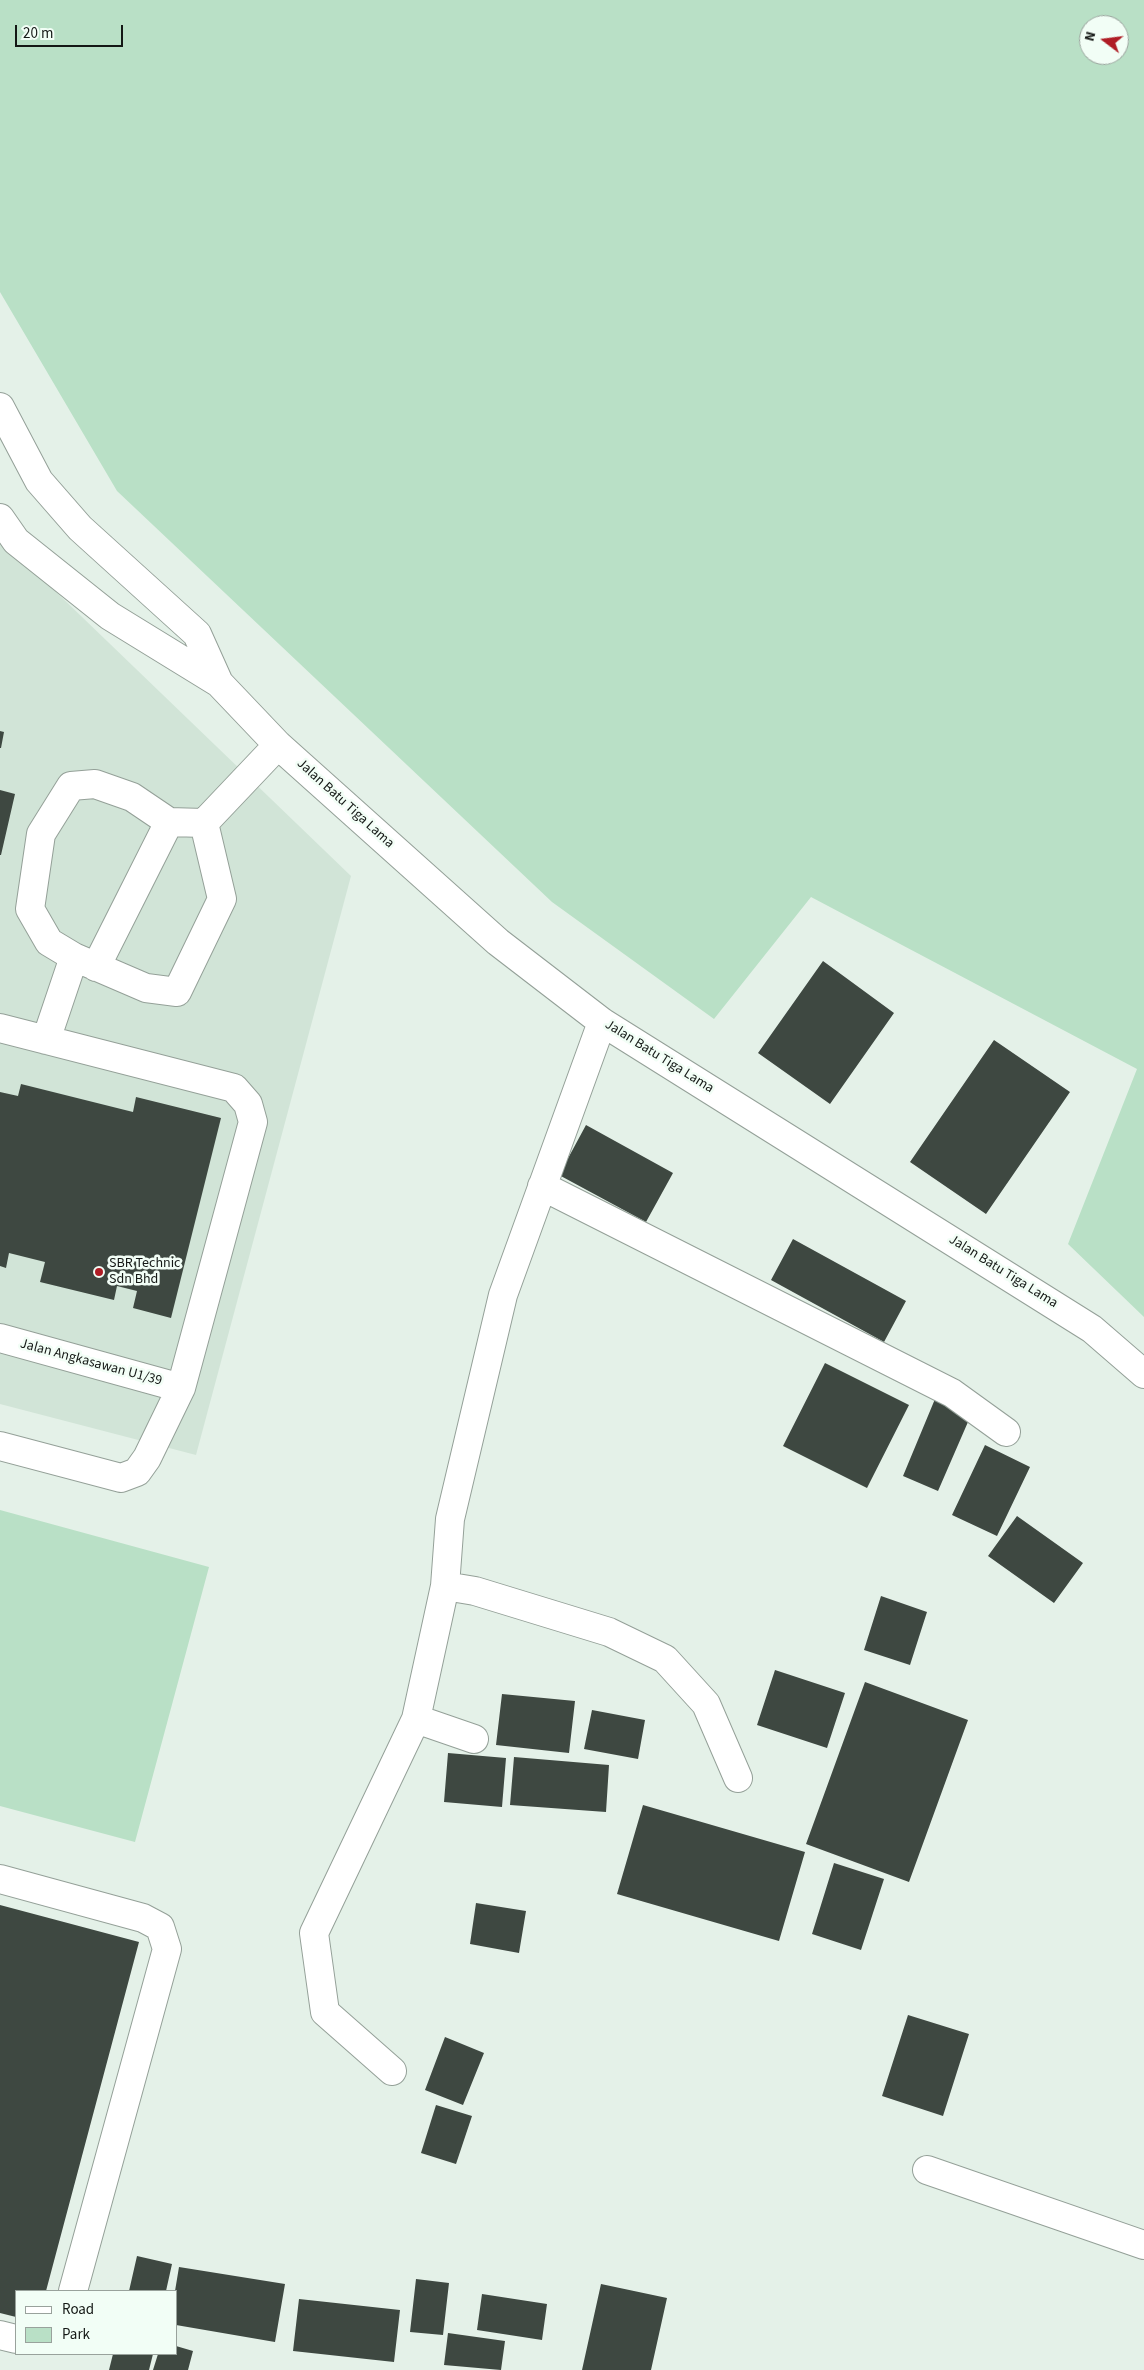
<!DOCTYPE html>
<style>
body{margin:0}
#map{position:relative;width:1144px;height:2370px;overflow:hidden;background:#e4f1e8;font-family:"Source Sans 3",sans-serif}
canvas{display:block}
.legend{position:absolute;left:15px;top:2290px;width:162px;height:65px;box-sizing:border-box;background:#f2fef6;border:1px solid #99a29c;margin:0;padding:6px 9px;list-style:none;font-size:15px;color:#141815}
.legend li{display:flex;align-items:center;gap:10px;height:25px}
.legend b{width:25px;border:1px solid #99a29c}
.north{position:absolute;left:1079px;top:15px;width:50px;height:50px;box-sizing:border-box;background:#f2fef6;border:1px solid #99a29c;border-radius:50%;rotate:285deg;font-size:14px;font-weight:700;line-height:20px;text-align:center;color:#141815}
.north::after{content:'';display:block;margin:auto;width:18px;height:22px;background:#af1d25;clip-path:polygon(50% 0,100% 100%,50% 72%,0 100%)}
.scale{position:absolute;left:15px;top:25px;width:108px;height:22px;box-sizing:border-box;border:2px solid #141815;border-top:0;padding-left:6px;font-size:15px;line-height:18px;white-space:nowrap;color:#141815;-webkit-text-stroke:4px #f2fef6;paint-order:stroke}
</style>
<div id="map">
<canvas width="1144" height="2370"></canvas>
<ul class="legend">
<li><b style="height:6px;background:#fff"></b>Road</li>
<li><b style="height:14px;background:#b9e0c6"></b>Park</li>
</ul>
<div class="north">N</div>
<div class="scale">20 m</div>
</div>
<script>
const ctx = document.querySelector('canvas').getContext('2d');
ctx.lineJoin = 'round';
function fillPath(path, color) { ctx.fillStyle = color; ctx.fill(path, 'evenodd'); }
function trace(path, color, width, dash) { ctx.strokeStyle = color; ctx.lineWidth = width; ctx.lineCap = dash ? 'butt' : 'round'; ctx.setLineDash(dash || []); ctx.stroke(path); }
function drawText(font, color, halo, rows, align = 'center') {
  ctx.font = font + ' "Source Sans 3",sans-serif'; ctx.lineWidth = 5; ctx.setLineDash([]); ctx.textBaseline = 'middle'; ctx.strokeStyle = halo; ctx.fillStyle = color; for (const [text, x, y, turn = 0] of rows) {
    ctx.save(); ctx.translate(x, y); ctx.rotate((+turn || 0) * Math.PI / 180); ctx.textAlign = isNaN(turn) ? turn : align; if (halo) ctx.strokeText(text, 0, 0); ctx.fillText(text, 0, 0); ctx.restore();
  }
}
const built = new Path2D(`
 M0,538L351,876L196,1455L0,1404Z`);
const green = new Path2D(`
 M0,0H1144V1317L1068,1244L1137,1069L811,897L714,1019L552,902L117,491L0,292ZM1089,25H1119V55H1089Z
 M0,1510L209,1567L135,1842L0,1806Z`);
const building = new Path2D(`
 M0,731L4,732L1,748H0Z
 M0,790L15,794L1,855H0Z
 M823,961L894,1013L830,1104L758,1053Z
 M994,1040L1070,1092L986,1214L910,1162Z
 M21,1084L133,1112L136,1097L221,1118L171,1318L133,1308L137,1291L117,1286L114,1300L40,1282L45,1262L9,1253L6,1268L0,1266V1092L18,1096Z
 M586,1125L673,1173L646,1222L559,1175Z
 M793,1239L906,1301L884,1342L771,1280Z
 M825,1363L909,1405L867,1488L783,1446Z
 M935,1399L971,1415L938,1491L903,1476Z
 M985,1445L1030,1467L997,1536L952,1515Z
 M1017,1516L1083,1563L1054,1603L988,1556Z
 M881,1596L927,1612L910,1665L864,1650Z
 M775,1670L845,1693L827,1748L757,1725Z
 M865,1682L968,1720L909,1882L806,1844Z
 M502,1694L575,1701L569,1753L496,1745Z
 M592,1710L645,1720L638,1759L584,1749Z
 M448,1753L506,1758L502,1807L444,1802Z
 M514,1757L609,1765L606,1812L510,1805Z
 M643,1805L805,1852L779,1941L617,1894Z
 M834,1863L884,1879L861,1950L812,1934Z
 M476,1903L526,1911L519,1953L470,1944Z
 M0,1905L139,1942L46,2291H16V2317L0,2313Z
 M908,2015L969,2034L943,2116L882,2096Z
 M445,2037L484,2053L463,2105L425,2090Z
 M436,2105L472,2116L456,2164L421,2153Z
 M137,2256L172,2264L166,2291H129Z
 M179,2267L285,2284L275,2342L176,2325L175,2291Z
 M416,2279L449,2283L443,2335L410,2332Z
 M601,2284L667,2298L651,2370H582Z
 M482,2294L547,2304L542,2340L477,2330Z
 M299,2299L400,2310L394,2362L293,2351Z
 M448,2333L505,2341L501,2370L444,2365Z
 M176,2346L193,2351L188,2370H153L158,2354H176Z
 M113,2354H153L149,2370H109Z`);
const minor = new Path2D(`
 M0,407L39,481L80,528L197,634L219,683
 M0,518L16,541L110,616L219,683L278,745L498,942L602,1022L1092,1329L1144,1374
 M204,823L222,899L177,992L146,988L74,957L49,942L30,909L41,834L71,786L95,784L132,797L169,822L204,823L278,745
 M96,967L169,822
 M0,1028L234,1088L248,1104L253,1122L181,1388L147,1458L137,1472L121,1478L0,1446
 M46,1040L74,957
 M542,1186L952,1393L1006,1432
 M0,1338L181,1388
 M445,1586L475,1591L609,1632L665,1659L706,1704L738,1778
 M416,1719L474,1739
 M0,1879L143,1918L160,1927L167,1949L73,2291
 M392,2071L325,2012L314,1933L416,1719L445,1586L450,1519L503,1295L602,1022
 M927,2170L1144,2245
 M0,2335L16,2339`);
const markers = [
 [99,1272,5,"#af1d25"]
];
const streetNames = [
 ["Jalan Batu Tiga Lama",345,804,42],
 ["Jalan Batu Tiga Lama",659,1057,32],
 ["Jalan Batu Tiga Lama",1003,1272,32],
 ["Jalan Angkasawan U1/39",91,1363,15]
];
const poiNames = [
 ["SBR Technic",109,1264],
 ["Sdn Bhd",109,1280]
];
fillPath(built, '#d1e4d7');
fillPath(green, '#b9e0c6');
fillPath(building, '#3e4841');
trace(minor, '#94a098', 30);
trace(minor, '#fff', 28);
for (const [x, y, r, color] of markers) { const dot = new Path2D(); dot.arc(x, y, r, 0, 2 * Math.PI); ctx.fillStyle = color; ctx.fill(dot); trace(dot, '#f2fef6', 2); }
drawText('14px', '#141815', '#f2fef6', streetNames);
drawText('14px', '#141815', '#f2fef6', poiNames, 'left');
</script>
